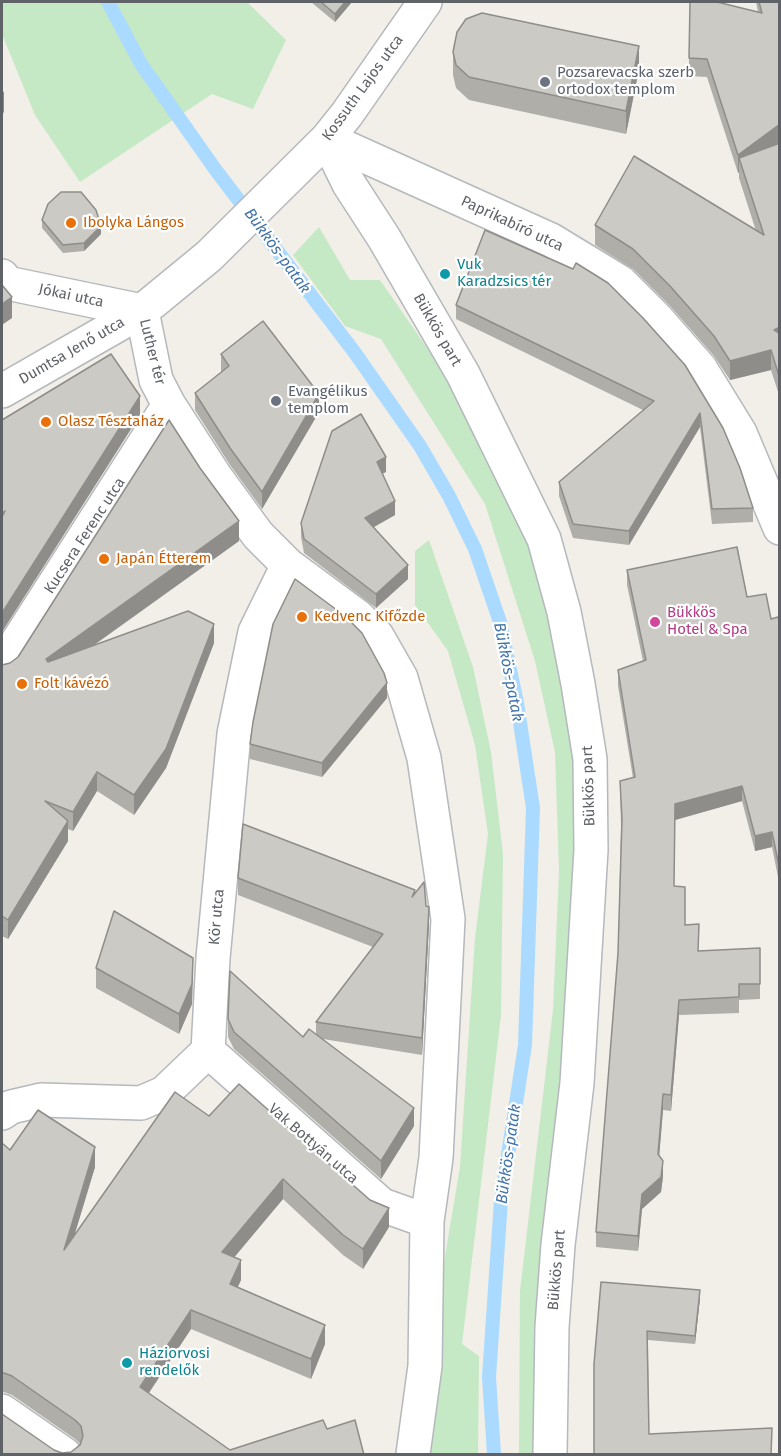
<!DOCTYPE html>
<meta charset="utf-8">
<style>
body{margin:0}
#map{position:relative;width:781px;height:1456px;overflow:hidden;background:#f1efe8;font-family:"Fira Sans",sans-serif}
canvas{display:block}
.frame{position:absolute;inset:0;border:3px solid #5f6368;pointer-events:none}
</style>
<div id="map">
<canvas width="781" height="1456"></canvas>
<div class="frame"></div>
</div>
<script>
const ctx = document.querySelector('canvas').getContext('2d');
ctx.lineJoin = 'round';
function fillPath(path, color) { ctx.fillStyle = color; ctx.fill(path, 'evenodd'); }
function trace(path, color, width, dash) { ctx.strokeStyle = color; ctx.lineWidth = width; ctx.lineCap = dash ? 'butt' : 'round'; ctx.setLineDash(dash || []); ctx.stroke(path); }
function drawText(font, color, halo, rows, align = 'center') {
  ctx.font = font + ' "Fira Sans",sans-serif'; ctx.lineWidth = 4.5; ctx.setLineDash([]); ctx.textBaseline = 'middle'; ctx.strokeStyle = halo; ctx.fillStyle = color; for (const [text, x, y, turn = 0] of rows) {
    ctx.save(); ctx.translate(x, y); ctx.rotate((+turn || 0) * Math.PI / 180); ctx.textAlign = isNaN(turn) ? turn : align; if (halo) ctx.strokeText(text, 0, 0); ctx.fillText(text, 0, 0); ctx.restore();
  }
}
const green = new Path2D(`
 M2,2H247L286,40L253,109L212,94L80,182L35,115L2,34Z
 M319,227L350,280H380L441,368L486,455L526,541L557,628L583,818L537,1454H519L520,1291L553,1010L559,871L555,752L535,661L485,504L381,339L345,326L293,255Z
 M429,540L473,667L491,752L503,854L501,1015L462,1344L479,1356L478,1454H419L442,1274L460,1167L475,938L488,834L475,745L448,651L415,605V551Z`);
const stream = new Path2D(`
 M108,2L141,64L215,169L355,353L420,446L449,496L475,549L500,622L517,703L533,808L525,1045L501,1200L489,1377L494,1454`);
const pedestrian = new Path2D(`
 M2,391L142,311`);
const minor = new Path2D(`
 M327,139L349,184L384,238L463,374L544,539L564,612L578,684L590,759L591,850L577,1083L558,1245L552,1327L550,1454
 M327,139L551,240L620,282L657,319L700,368L740,433L780,528
 M2,276L7,283L142,311
 M142,311L156,380L169,405L215,476L258,535L288,565L357,616L377,636L401,678L424,758L448,919L436,1158L427,1221L425,1366L413,1454
 M142,311L209,256L327,139L347,114L425,2
 M2,666L169,405
 M208,1051L382,1205L427,1221
 M2,1113L11,1107L41,1100L141,1103L164,1093L208,1051L213,958L234,734L255,632L288,565
 M2,1411L64,1454`);
const wall = new Path2D(`
 M311,2H352L335,22Z
 M756,2H780L776,144L780,143V398L771,370L730,380L714,356L670,306L633,269L595,245V225L756,231L739,178V172L738,173L707,77L689,76V58L758,12Z
 M453,52L639,69L626,134L469,100L456,88L453,75Z
 M42,220L101,234L84,251L63,253L42,228Z
 M456,305L643,318L753,508V522L712,524L700,427L629,545L573,538L559,496V482L643,410L456,319Z
 M221,354L319,412L262,509L230,465L195,410V393L221,372Z
 M332,431L386,472L383,473L395,515L374,527L408,579L376,608L304,553L301,537V523Z
 M239,541L93,646L214,643L166,768L134,815L97,791L73,831L68,829V841L8,939L2,936V665L10,663Z
 M627,570L747,597L771,619L780,624V887L772,847L755,851L742,801L675,820L674,886L685,925L698,951L760,948V999L739,1000V1013L679,1015L671,1111L663,1110L659,1156L663,1176L661,1192L642,1209L638,1251L596,1247V1232L618,953L621,827L620,781L633,778L618,686V670L643,661L627,585Z
 M387,698L322,777L250,759V744Z
 M238,878L415,893L426,906L429,924L422,1055L323,1039L414,1126L381,1179L234,1049L228,1037V1019L303,1037L316,1034V1022L373,947L238,895Z
 M96,968L193,977L192,1004L179,1034L96,988Z
 M209,1116L389,1227L363,1269L343,1255L283,1199L234,1257L241,1280L237,1287L325,1344L311,1379L191,1329L149,1393L230,1450L327,1429L364,1455H2L54,1450L62,1453L71,1452L80,1444L75,1439L12,1395L4,1392L2,1393V1143L10,1150L95,1167L74,1235Z
 M700,1298L695,1344L648,1340L649,1434L772,1436L594,1455V1364Z`);
const shadedWall = new Path2D(`
 M345,2H352L335,22V14Z
 M639,46V69L626,134V111Z
 M4,91V112L2,115V94Z
 M780,124V142L743,169L739,158V172L738,173V155Z
 M101,226V234L84,251V243Z
 M12,297V318L2,325V304Z
 M780,327V346L774,330Z
 M771,350V370L730,380V361Z
 M319,394V412L262,509V492Z
 M140,396V415L2,632V613Z
 M700,413V427L629,545V531Z
 M386,457V472L377,476V462Z
 M395,501V515L365,532V518Z
 M239,521V541L46,679V659Z
 M408,565V579L376,608V594Z
 M214,624V643L166,768L134,815V795Z
 M387,683V698L322,777V763Z
 M97,772V791L73,831V812Z
 M742,786V801L675,820V804Z
 M68,821V841L8,939V920Z
 M772,832V847L755,851V836Z
 M429,907V924L422,1055V1038Z
 M193,958L192,1004L179,1034V1014Z
 M679,1000V1015L671,1111V1095Z
 M663,1094V1110L658,1170V1154Z
 M414,1108V1126L381,1179V1161Z
 M95,1147V1167L64,1270V1250Z
 M663,1161V1176L661,1192L642,1209L638,1251V1236L642,1194Z
 M283,1179V1199L222,1272V1252Z
 M389,1208V1227L363,1269V1249Z
 M241,1260V1280L230,1304V1284Z
 M700,1290V1298L695,1344V1336Z
 M191,1310V1329L140,1406V1387Z
 M325,1325V1344L311,1379V1359Z`);
const building = new Path2D(`
 M321,2H345L335,14Z
 M690,2H717L762,13L759,2H780V124L738,155L707,59L689,58Z
 M482,13L639,46L626,111L469,77L456,65L453,52L457,32L466,19Z
 M780,143V327L774,330L780,334V379L771,350L730,361L714,336L670,286L633,249L595,225L634,156L764,235L739,158Z
 M61,192H81L96,210L101,226L84,243L63,245L42,220L48,204Z
 M485,230L573,269L576,263L608,283L643,318L685,365L723,428L740,468L753,508L712,509L700,413L629,531L573,524L559,482L654,401L456,305Z
 M2,285L12,297L2,304Z
 M263,321L319,394L262,492L230,448L195,393L229,366L221,354Z
 M111,354L140,396L2,613V517L5,511L2,513V420Z
 M361,414L386,457L377,462L395,501L365,518L408,565L376,594L304,539L301,523L332,431Z
 M169,420L200,468L239,521L46,659L48,662L188,611L214,624L166,749L134,795L97,772L73,812L45,801L68,821L8,920L2,916V665L10,663L18,657Z
 M737,547L747,597L766,594L771,619L778,617L780,624V871L772,832L755,836L742,786L675,804L674,886L685,887V925L699,924L698,951L760,948V984H739V997L679,1000L671,1095L663,1094L658,1154L663,1161L661,1177L642,1194L638,1236L596,1232L618,953L622,819L620,781L635,777L618,670L646,660L627,570Z
 M295,579L345,616L362,633L384,673L387,683L322,763L250,744L253,722L273,624Z
 M243,824L415,890L412,897L424,882L426,906L429,907L422,1038L316,1022L383,934L238,878Z
 M114,911L193,958L192,984L179,1014L96,968Z
 M230,971L303,1037L309,1029L414,1108L381,1161L234,1032L228,1019Z
 M239,1084L370,1200L389,1208L363,1249L343,1235L283,1179L222,1252L241,1260L230,1284L325,1325L311,1359L191,1310L140,1387L230,1450L323,1420L327,1429L355,1420L364,1455H2V1414L54,1450L62,1453L71,1452L80,1445L83,1436L81,1426L75,1420L12,1376L4,1373H2V1143L10,1150L38,1110L95,1147L64,1250L175,1092L209,1116Z
 M601,1282L700,1290L695,1336L647,1331L649,1434L772,1428L771,1455H594V1364Z`);
const markers = [
 [545,82,6,"#6b7280"],
 [71,223,6,"#e8710a"],
 [445,274,6,"#0f9aa8"],
 [276,401,6,"#6b7280"],
 [46,422,6,"#e8710a"],
 [104,559,6,"#e8710a"],
 [302,617,6,"#e8710a"],
 [655,622,6,"#d1479c"],
 [22,684,6,"#e8710a"],
 [127,1363,6,"#0f9aa8"]
];
const worshipNames = [
 ["Pozsarevacska szerb",557,73],
 ["ortodox templom",557,90],
 ["Evangélikus",288,392],
 ["templom",288,409]
];
const streetNames = [
 ["Kossuth Lajos utca",363,88,-54],
 ["Paprikabíró utca",512,224,25],
 ["Jókai utca",71,296,12],
 ["Bükkös part",437,330,60],
 ["Dumtsa Jenő utca",72,351,-30],
 ["Luther tér",152,352,76],
 ["Kucsera Ferenc utca",85,536,-57],
 ["Bükkös part",589,786,-92],
 ["Kör utca",217,917,-85],
 ["Vak Bottyán utca",313,1144,41],
 ["Bükkös part",557,1270,-85]
];
const foodNames = [
 ["Ibolyka Lángos",83,223],
 ["Olasz Tésztaház",58,422],
 ["Japán Étterem",116,559],
 ["Kedvenc Kifőzde",314,617],
 ["Folt kávézó",34,684]
];
const cultureNames = [
 ["Vuk",457,265],
 ["Karadzsics tér",457,282],
 ["Háziorvosi",139,1354],
 ["rendelők",139,1371]
];
const hotelNames = [
 ["Bükkös",667,613],
 ["Hotel & Spa",667,630]
];
const waterNames = [
 ["Bükkös-patak",277,251,54],
 ["Bükkös-patak",508,672,79],
 ["Bükkös-patak",509,1154,-82]
];
fillPath(green, '#c5e8c5');
trace(stream, '#aadaff', 14);
trace(pedestrian, '#b5b8bc', 36);
trace(minor, '#b5b8bc', 36);
trace(pedestrian, '#fff', 33);
trace(minor, '#fff', 33);
fillPath(wall, '#afaea9');
fillPath(shadedWall, '#8f8d8a');
fillPath(building, '#cccac5');
trace(building, '#8f8d8a', 1.5);
for (const [x, y, r, color] of markers) { const dot = new Path2D(); dot.arc(x, y, r, 0, 2 * Math.PI); ctx.fillStyle = color; ctx.fill(dot); trace(dot, '#fff', 2); }
drawText('15px', '#5b616d', '#fff', worshipNames, 'left');
drawText('15px', '#5f6368', '#fff', streetNames);
drawText('15px', '#c56008', '#fff', foodNames, 'left');
drawText('15px', '#0d838f', '#fff', cultureNames, 'left');
drawText('15px', '#b23c85', '#fff', hotelNames, 'left');
drawText('italic 16px', '#4174aa', '#fff', waterNames);
</script>
